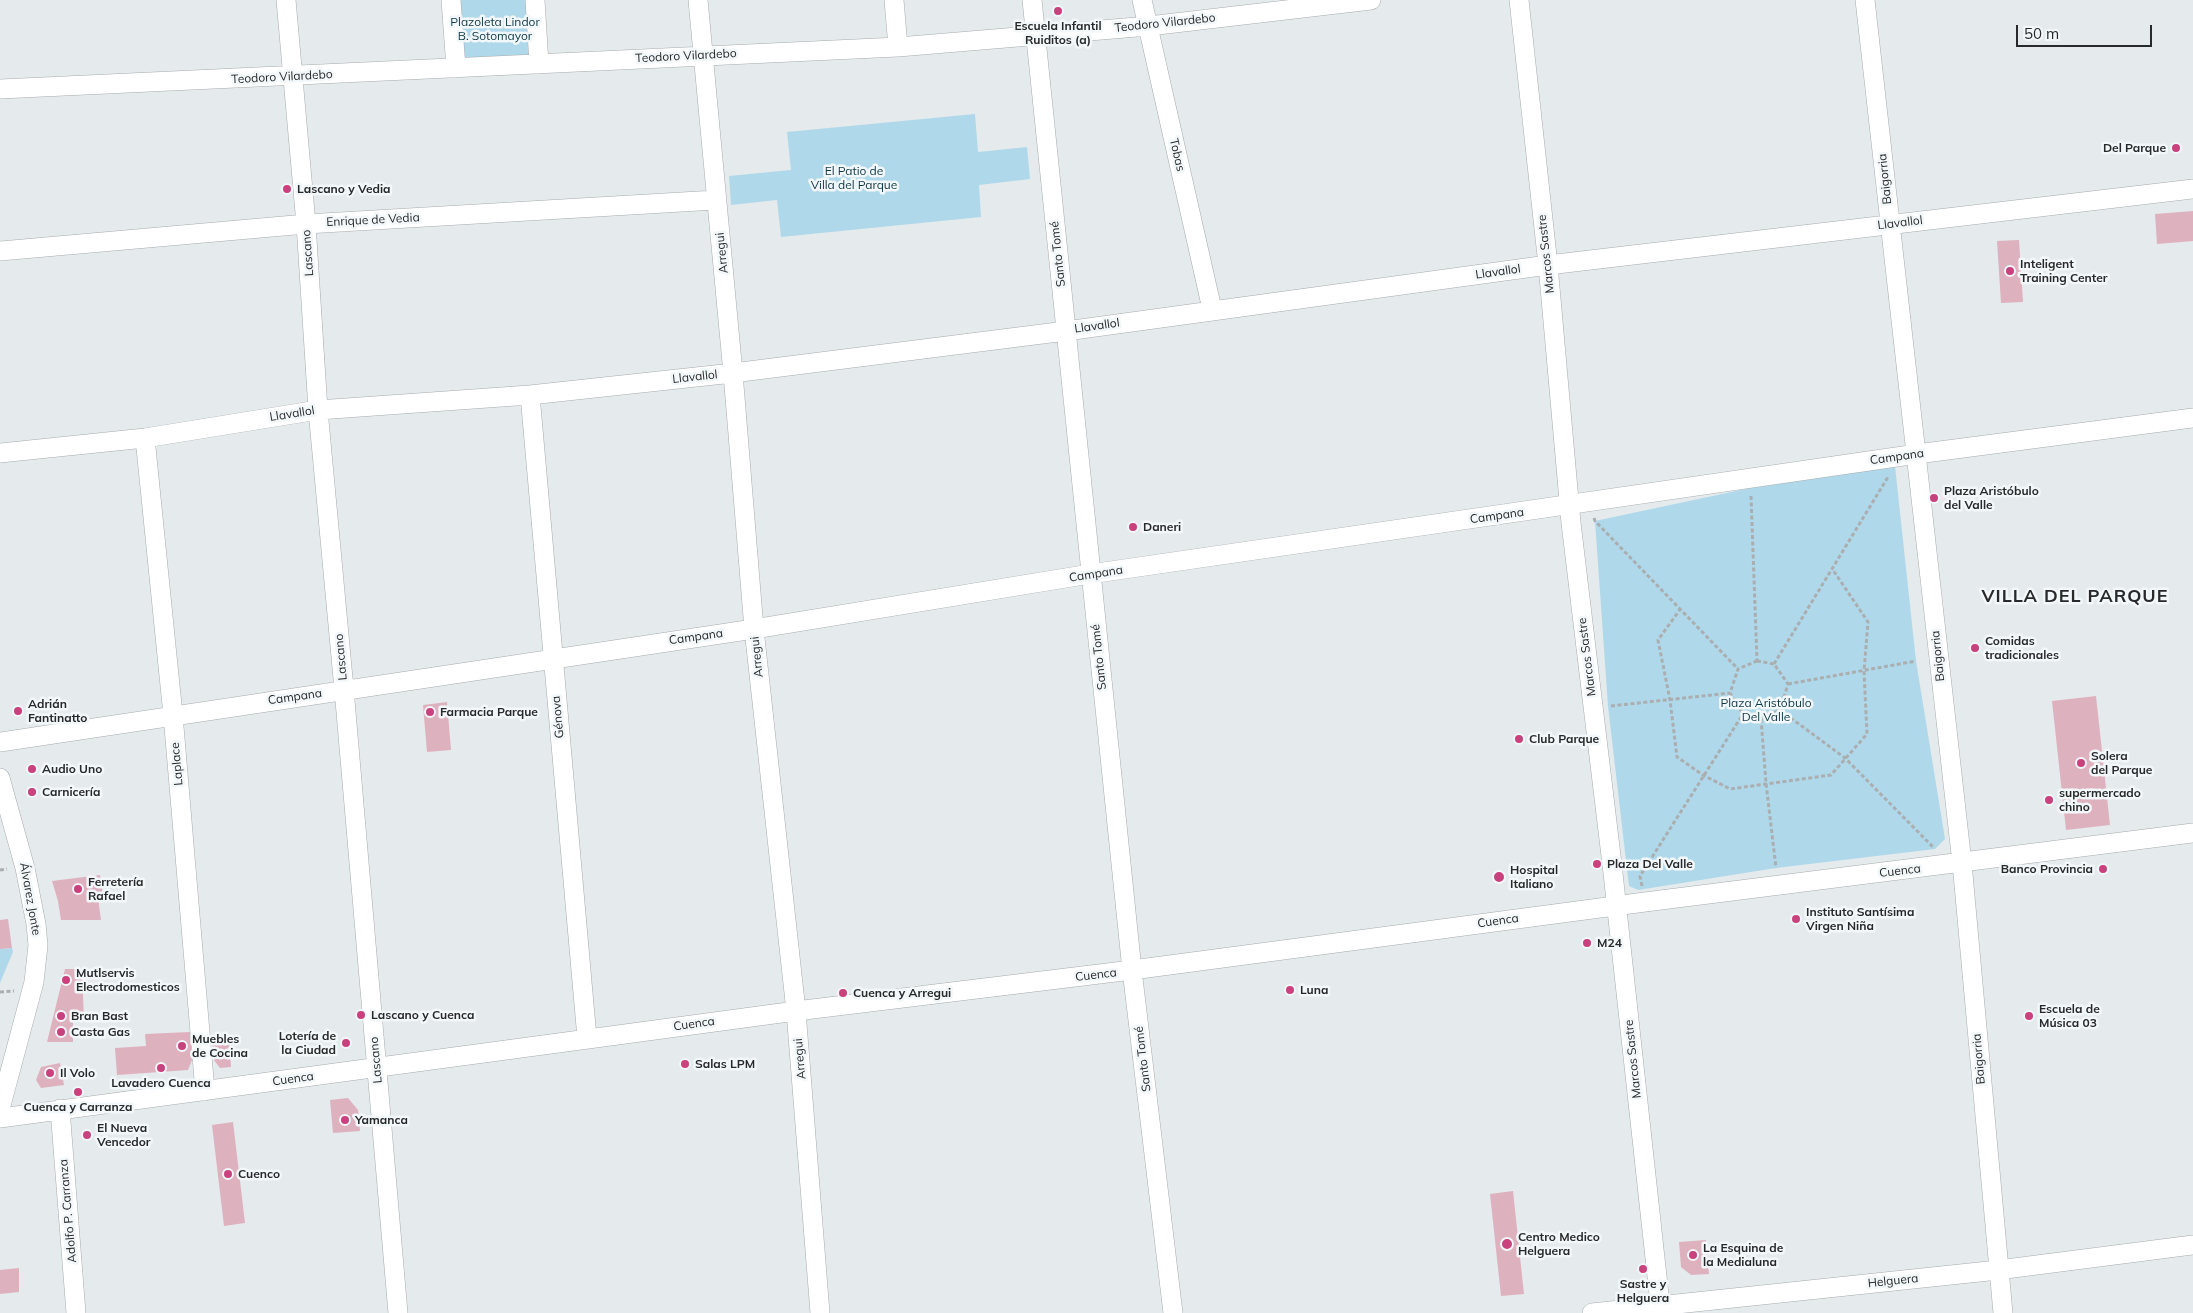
<!DOCTYPE html>
<meta charset="utf-8">
<style>
body{margin:0}
#map{position:relative;width:2193px;height:1313px;overflow:hidden;background:#e5eaec;font-family:Mulish,sans-serif}
canvas{display:block}
.scale{position:absolute;left:2016px;top:25px;width:136px;height:22px;box-sizing:border-box;border:2px solid #28292a;border-top:0;padding-left:6px;font-size:15px;line-height:18px;white-space:nowrap;color:#28292a;-webkit-text-stroke:4px #f2f7f9;paint-order:stroke}
</style>
<div id="map">
<canvas width="2193" height="1313"></canvas>
<div class="scale">50 m</div>
</div>
<script>
const ctx = document.querySelector('canvas').getContext('2d');
ctx.lineJoin = 'round';
function fillPath(path, color) { ctx.fillStyle = color; ctx.fill(path, 'evenodd'); }
function trace(path, color, width, dash) { ctx.strokeStyle = color; ctx.lineWidth = width; ctx.lineCap = dash ? 'butt' : 'round'; ctx.setLineDash(dash || []); ctx.stroke(path); }
function drawText(font, color, halo, rows, align = 'center') {
  ctx.font = font + ' Mulish,sans-serif'; ctx.lineWidth = 5; ctx.setLineDash([]); ctx.textBaseline = 'middle'; ctx.strokeStyle = halo; ctx.fillStyle = color; for (const [text, x, y, turn = 0] of rows) {
    ctx.save(); ctx.translate(x, y); ctx.rotate((+turn || 0) * Math.PI / 180); ctx.textAlign = isNaN(turn) ? turn : align; if (halo) ctx.strokeText(text, 0, 0); ctx.fillText(text, 0, 0); ctx.restore();
  }
}
const green = new Path2D(`
 M451,0H535L539,64L456,68Z
 M975,114L978,152L1027,147L1030,179L979,185L981,217L781,237L777,200L731,205L729,176L791,170L787,132Z
 M1895,466L1916,661L1945,839L1935,849L1776,868L1638,890L1629,886L1608,706L1595,521L1750,488Z
 M12,948L13,952L0,983V949Z`);
const building = new Path2D(`
 M2193,211V241L2157,244L2155,214Z
 M2019,240L2023,302L2001,303L1997,241Z
 M2096,696L2110,825L2066,830L2052,701Z
 M447,702L451,750L427,752L423,705Z
 M100,875L103,897L98,898L101,920H61L58,901L52,881Z
 M8,919L12,948L0,949V920Z
 M65,969H82L84,1021L73,1022V1042H47Z
 M190,1032L192,1060L188,1070L117,1075L115,1048L146,1046L145,1034Z
 M229,1035L231,1067L220,1068L214,1060L212,1037Z
 M60,1063L64,1085L41,1088L36,1080L41,1067Z
 M348,1098L358,1110L360,1131L333,1133L330,1100Z
 M233,1122L245,1223L224,1226L212,1125Z
 M1513,1191L1524,1294L1501,1296L1490,1194Z
 M1706,1240L1709,1274L1691,1275L1681,1267L1679,1242Z
 M19,1268V1292L0,1294V1270Z`);
const path = new Path2D(`
 M1751,496L1757,661
 M1594,518L1595,521L1738,669
 M1681,608L1658,640L1670,700L1677,757L1703,775L1730,789L1831,775L1867,734L1864,671L1868,622L1833,570
 M1757,661L1774,664L1788,684L1780,710L1761,719L1743,714L1730,693L1738,669Z
 M1774,664L1888,477
 M1788,684L1916,661
 M1611,706L1730,693
 M1780,710L1845,758L1934,848
 M1761,719L1766,783L1776,868
 M0,870L7,869
 M1642,886L1640,876L1743,714
 M0,992L14,991`);
const minor = new Path2D(`
 M286,0L306,224L318,410L344,689L398,1313
 M451,0L456,68
 M535,0L539,64
 M698,0L733,373L754,629L796,1011L820,1313
 M894,0L898,47
 M1032,0L1132,970L1173,1313
 M1142,0L1212,309
 M1519,0L1548,265L1571,523L1612,864L1661,1313
 M1865,0L1962,863L2003,1313
 M0,89L898,47L1149,26L1371,0
 M0,251L306,224L716,200
 M530,395L587,1038
 M145,438L173,715L205,1091
 M0,453L145,438L318,410L530,395L733,373L1066,331L1548,265L2193,189
 M0,742L754,629L1090,574L1917,454L2193,418
 M0,778L25,868L36,924L38,945L34,982L0,1109
 M60,1109L76,1313
 M0,1118L796,1011L1132,970L1645,902L2193,833
 M1592,1313L1998,1270L2193,1245`);
const markers = [
 [1058,11,5,"#c9417d"],
 [2176,148,5,"#c9417d"],
 [287,189,5,"#c9417d"],
 [2010,271,5,"#c9417d"],
 [1934,498,5,"#c9417d"],
 [1133,527,5,"#c9417d"],
 [1975,648,5,"#c9417d"],
 [18,711,5,"#c9417d"],
 [430,712,5,"#c9417d"],
 [1519,739,5,"#c9417d"],
 [2081,763,5,"#c9417d"],
 [32,769,5,"#c9417d"],
 [32,792,5,"#c9417d"],
 [2049,800,5,"#c9417d"],
 [1597,864,5,"#c9417d"],
 [2103,869,5,"#c9417d"],
 [1499,877,6,"#c9417d"],
 [78,889,5,"#c9417d"],
 [1796,919,5,"#c9417d"],
 [1587,943,5,"#c9417d"],
 [66,980,5,"#c9417d"],
 [1290,990,5,"#c9417d"],
 [843,993,5,"#c9417d"],
 [361,1015,5,"#c9417d"],
 [61,1016,5,"#c9417d"],
 [2029,1016,5,"#c9417d"],
 [61,1032,5,"#c9417d"],
 [346,1043,5,"#c9417d"],
 [182,1046,5,"#c9417d"],
 [685,1064,5,"#c9417d"],
 [161,1068,5,"#c9417d"],
 [50,1073,5,"#c9417d"],
 [78,1092,5,"#c9417d"],
 [345,1120,5,"#c9417d"],
 [87,1135,5,"#c9417d"],
 [228,1174,5,"#c9417d"],
 [1507,1244,6,"#c9417d"],
 [1693,1255,5,"#c9417d"],
 [1643,1269,5,"#c9417d"]
];
const parkNames = [
 ["Plazoleta Lindor",495,22],
 ["B. Sotomayor",495,36],
 ["El Patio de",854,171],
 ["Villa del Parque",854,185],
 ["Plaza Aristóbulo",1766,703],
 ["Del Valle",1766,717]
];
const streetNames = [
 ["Teodoro Vilardebo",1165,23,-6],
 ["Teodoro Vilardebo",686,56,-3],
 ["Teodoro Vilardebo",282,77,-3],
 ["Tobas",1177,155,77],
 ["Baigorria",1885,179,-96],
 ["Enrique de Vedia",373,220,-3],
 ["Llavallol",1900,223,-7],
 ["Lascano",308,253,-94],
 ["Arregui",722,253,-96],
 ["Santo Tomé",1058,254,-96],
 ["Marcos Sastre",1546,254,-96],
 ["Llavallol",1498,272,-8],
 ["Llavallol",1097,326,-8],
 ["Llavallol",695,377,-6],
 ["Llavallol",292,414,-9],
 ["Campana",1897,457,-8],
 ["Campana",1497,516,-8],
 ["Campana",1096,574,-9],
 ["Campana",696,637,-8],
 ["Baigorria",1938,656,-96],
 ["Lascano",341,657,-95],
 ["Arregui",757,657,-96],
 ["Santo Tomé",1099,657,-96],
 ["Marcos Sastre",1587,657,-97],
 ["Campana",295,697,-8],
 ["Génova",558,717,-95],
 ["Laplace",177,764,-95],
 ["Cuenca",1900,871,-7],
 ["Álvarez Jonte",30,899,80],
 ["Cuenca",1498,921,-8],
 ["Cuenca",1096,975,-7],
 ["Cuenca",694,1024,-8],
 ["Arregui",800,1059,-95],
 ["Santo Tomé",1143,1059,-97],
 ["Marcos Sastre",1633,1059,-96],
 ["Baigorria",1979,1059,-95],
 ["Lascano",376,1060,-95],
 ["Cuenca",293,1079,-8],
 ["Adolfo P. Carranza",68,1211,-95],
 ["Helguera",1893,1281,-6]
];
const poiNames = [
 ["Escuela Infantil",1058,26,"center"],
 ["Ruiditos (a)",1058,40,"center"],
 ["Del Parque",2166,148,"right"],
 ["Lascano y Vedia",297,189],
 ["Inteligent",2020,264],
 ["Training Center",2020,278],
 ["Plaza Aristóbulo",1944,491],
 ["del Valle",1944,505],
 ["Daneri",1143,527],
 ["Comidas",1985,641],
 ["tradicionales",1985,655],
 ["Adrián",28,704],
 ["Fantinatto",28,718],
 ["Farmacia Parque",440,712],
 ["Club Parque",1529,739],
 ["Solera",2091,756],
 ["del Parque",2091,770],
 ["Audio Uno",42,769],
 ["Carnicería",42,792],
 ["supermercado",2059,793],
 ["chino",2059,807],
 ["Plaza Del Valle",1607,864],
 ["Banco Provincia",2093,869,"right"],
 ["Hospital",1510,870],
 ["Italiano",1510,884],
 ["Ferretería",88,882],
 ["Rafael",88,896],
 ["Instituto Santísima",1806,912],
 ["Virgen Niña",1806,926],
 ["M24",1597,943],
 ["Mutlservis",76,973],
 ["Electrodomesticos",76,987],
 ["Luna",1300,990],
 ["Cuenca y Arregui",853,993],
 ["Escuela de",2039,1009],
 ["Música 03",2039,1023],
 ["Lascano y Cuenca",371,1015],
 ["Bran Bast",71,1016],
 ["Casta Gas",71,1032],
 ["Lotería de",336,1036,"right"],
 ["la Ciudad",336,1050,"right"],
 ["Muebles",192,1039],
 ["de Cocina",192,1053],
 ["Salas LPM",695,1064],
 ["Il Volo",60,1073],
 ["Lavadero Cuenca",161,1083,"center"],
 ["Cuenca y Carranza",78,1107,"center"],
 ["Yamanca",355,1120],
 ["El Nueva",97,1128],
 ["Vencedor",97,1142],
 ["Cuenco",238,1174],
 ["Centro Medico",1518,1237],
 ["Helguera",1518,1251],
 ["La Esquina de",1703,1248],
 ["la Medialuna",1703,1262],
 ["Sastre y",1643,1284,"center"],
 ["Helguera",1643,1298,"center"]
];
const districtNames = [
 ["VILLA DEL PARQUE",2075,597]
];
fillPath(green, '#afd9ea');
fillPath(building, '#deb1bf');
trace(minor, '#a6abad', 20);
trace(path, '#abaeb0', 3, [4, 2.5]);
trace(minor, '#fff', 19);
for (const [x, y, r, color] of markers) { const dot = new Path2D(); dot.arc(x, y, r, 0, 2 * Math.PI); ctx.fillStyle = color; ctx.fill(dot); trace(dot, '#f2f7f9', 2); }
drawText('12px', '#0f3846', '#f2f7f9', parkNames);
drawText('12px', '#28292a', '#f2f7f9', streetNames);
drawText('bold 12px', '#28292a', '#f2f7f9', poiNames, 'left');
ctx.letterSpacing = '1px';
drawText('bold 18px', '#28292a', '#f2f7f9', districtNames);
ctx.letterSpacing = '0px';
</script>
